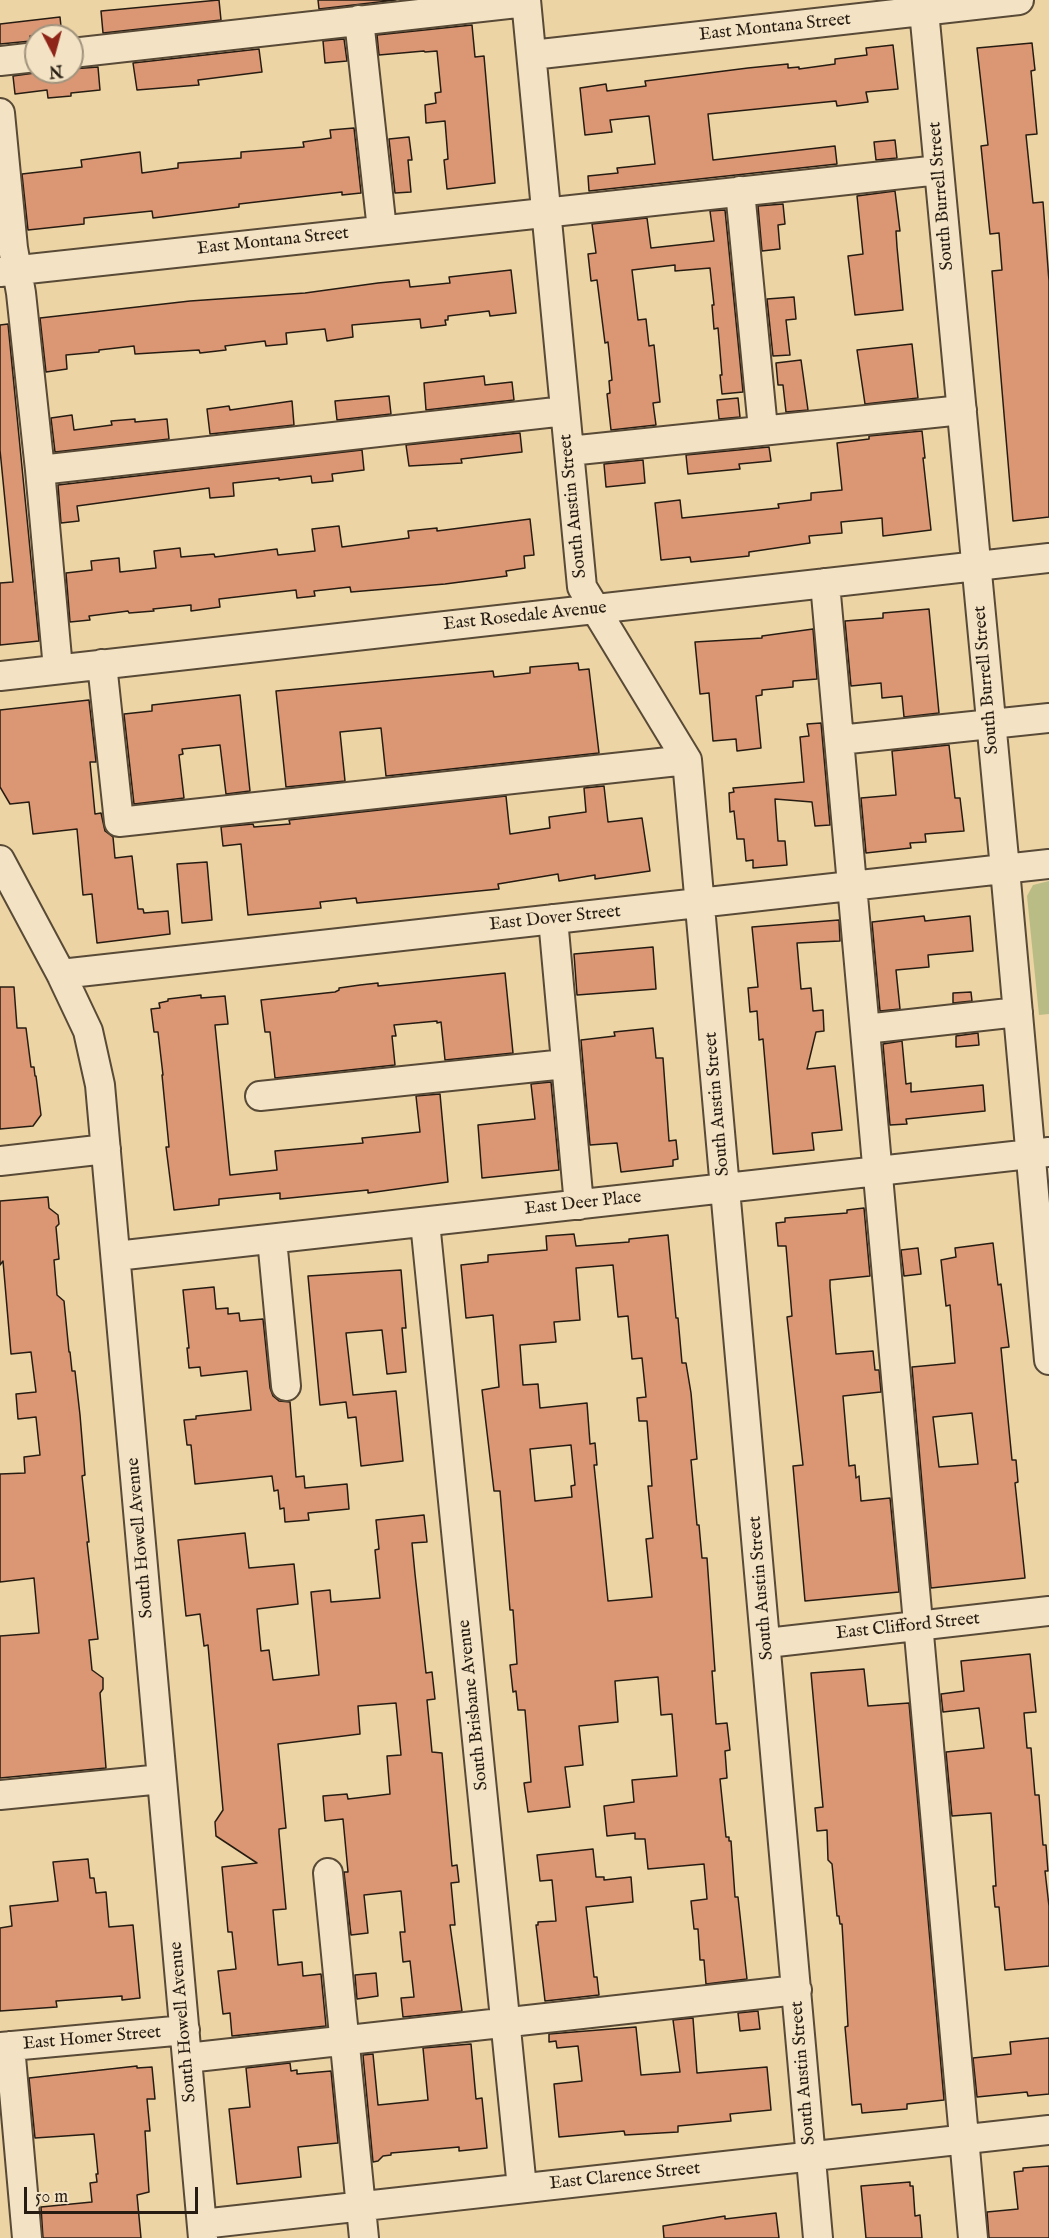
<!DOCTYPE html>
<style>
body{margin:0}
#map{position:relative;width:1049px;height:2238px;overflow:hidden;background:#edd4a4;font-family:"IM FELL English",serif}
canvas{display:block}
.north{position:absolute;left:24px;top:24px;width:60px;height:60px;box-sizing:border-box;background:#f3e3c4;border:2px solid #a1937d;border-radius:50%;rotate:174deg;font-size:16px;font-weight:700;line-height:24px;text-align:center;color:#261c12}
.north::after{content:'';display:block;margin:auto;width:21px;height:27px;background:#8f2418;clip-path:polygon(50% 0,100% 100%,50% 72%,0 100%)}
.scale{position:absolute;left:24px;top:2187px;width:174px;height:27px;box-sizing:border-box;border:3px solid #261c12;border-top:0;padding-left:8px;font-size:18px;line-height:21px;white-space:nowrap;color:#261c12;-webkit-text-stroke:4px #f3e3c4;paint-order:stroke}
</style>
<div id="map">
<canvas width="1049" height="2238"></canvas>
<div class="north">N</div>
<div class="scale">50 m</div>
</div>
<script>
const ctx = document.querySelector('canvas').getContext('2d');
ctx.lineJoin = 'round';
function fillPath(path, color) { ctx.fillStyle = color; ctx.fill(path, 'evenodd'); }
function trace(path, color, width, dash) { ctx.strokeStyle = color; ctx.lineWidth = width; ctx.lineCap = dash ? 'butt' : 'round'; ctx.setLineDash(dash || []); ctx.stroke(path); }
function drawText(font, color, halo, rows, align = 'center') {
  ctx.font = font + ' "IM FELL English",serif'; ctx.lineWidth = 5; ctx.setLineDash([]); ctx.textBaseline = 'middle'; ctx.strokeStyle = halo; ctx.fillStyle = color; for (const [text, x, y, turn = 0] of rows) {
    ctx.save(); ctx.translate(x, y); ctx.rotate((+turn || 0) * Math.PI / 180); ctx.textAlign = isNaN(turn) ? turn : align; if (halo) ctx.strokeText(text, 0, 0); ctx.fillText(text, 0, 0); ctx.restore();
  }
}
const green = new Path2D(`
 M1049,881V1014L1039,1015L1027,896L1033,885Z`);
const building = new Path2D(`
 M219,0L221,20L103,33L101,11Z
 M318,0H396L319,9Z
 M60,17L62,36H30L31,41L0,44V24Z
 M472,25L475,57L484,56L495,183L447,189L444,160L448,159L445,121L426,123L425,105L436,103L435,93L441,92L437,51L425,52L424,51L379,55L377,35Z
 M344,39L347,61L325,63L323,41Z
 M1032,43L1035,70L1031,71L1037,134L1026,135L1033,203L1043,202L1049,281V517L1013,521L992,271L1002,270L999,233L990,234L981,146L988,145L977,48Z
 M893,45L898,89L866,92L868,102L837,106L836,101L708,114L713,160L835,146L837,164L589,191L588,176L618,173L617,168L655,164L649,116L610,120L612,132L585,135L580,88L606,84L607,91L646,86L645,81L748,68L788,64V68L799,67V69L835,64V59L867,55L866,48Z
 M259,49L262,72L198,80L199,85L137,90L133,63Z
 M98,67L100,90L71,93V96L48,98L47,90L15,94L13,76L42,72H72V69Z
 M354,128L361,193L342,195V192L239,204V207L153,218L152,211L84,218V224L28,230L22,174L82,167L81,160L140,152L142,173L178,168V163L241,158V152L304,147L303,142L331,138L330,130Z
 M409,137L412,160H408L411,192L395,193L389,139Z
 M895,140L897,158L876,160L874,142Z
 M895,191L900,231H896L897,247L903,310L855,315L848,256L863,254L857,196Z
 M783,204L785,224L778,225L780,249L762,251L758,206Z
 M725,210L743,392L722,394L720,375H722L718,328L714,329L712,305H714L710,268L675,271V265L632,270L638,320L646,319L649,346L654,345L660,402L653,403L656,425L611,430L607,394L610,393L609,381L612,380L608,342L605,343L597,280L591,281L588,254L596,253L592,224L647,218L651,248L714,241L710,211Z
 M511,270L516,313L490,316L489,311L448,316V320H445L446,325L421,328L420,319L352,325L353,337L327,341L325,329L286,333L287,344L266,346L265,341L225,346L226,350L200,353L199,350L135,354L134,346L99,350V352L66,355L67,369L46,372L40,318L190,301L305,293L378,283L409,280L410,287L450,283L449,277Z
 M794,297L796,319L786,320L790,355L773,356L767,299Z
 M8,324L39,641L0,645V583L13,582L0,450V325Z
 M912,344L918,398L865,404L857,350Z
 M801,360L808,410L786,412L783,385H778L776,363Z
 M484,376L485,385L512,382L514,400L426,410L424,383Z
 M389,396L391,414L337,420L335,401Z
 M738,398L740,417L719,419L717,400Z
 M292,401L294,425L210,434L207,409L229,406L230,410Z
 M72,415L74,430L112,425L111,421L135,419V422L167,419L169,439L55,452L51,418Z
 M922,431L925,458H923L931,530L883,536L882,518L841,522L842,533L809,536L810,543L749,552V556L691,562L690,557L661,560L655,503L680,500L682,518L779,508L778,504L811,500V493L842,490L837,443L869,439V436Z
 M520,433L522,452L461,459L462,463L409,466L406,445Z
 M769,447L771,461L739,464L740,469L688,474L686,455Z
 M362,450L364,470L332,474L333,481L312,483L311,476L279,480V478L233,483L234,496L210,498L209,488L77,506L79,521L61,523L58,485Z
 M643,460L645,483L606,487L604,464Z
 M530,519L534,555L524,556L525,568L506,571L507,576L445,584L351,592L350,587L314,591L315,596L297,598L296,590L219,599L220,607L191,611V605L153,609L154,611L129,613L128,611L89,616L90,620L70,622L66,573L92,570L91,561L119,558L120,572L156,568L154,551L180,548L181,557L214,554L215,557L277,549L278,555L315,551L312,529L339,526L342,547L409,538L408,531L437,528V531Z
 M929,609L939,713L904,717L902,696L882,698L881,683L851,686L845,621L883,618V613Z
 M813,629L817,679L793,681V687L762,690V695L756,696L761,748L737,751L736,739L713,741L709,693L700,694L695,642L762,638V636Z
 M578,663L579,670L589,669L599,753L386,776L381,728L340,732L345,781L286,787L276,691L493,671L494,677L530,673V667Z
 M240,695L250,791L226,794L220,745L182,749L183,754L179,755L184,798L134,804L124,714L152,711V705Z
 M89,700L96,762H90L95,814L101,813L105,831L113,837L115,858L132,856L138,909H143L144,913L168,911L170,934L97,943L92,894L83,895L77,829L33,834L29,802L10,804L0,787V710Z
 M821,723L830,825L815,826L812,802L775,799L778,841H785L787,865L753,868V860L746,861L744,839H737L734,811L730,812L729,793L734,792L733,788L804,782L800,737L809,736L807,724Z
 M949,745L955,798H960L964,831L925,834L926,842L910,843L911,848L866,853L861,798L896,795L892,751Z
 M604,786L608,822L642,818L650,871L595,879V875L559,881L558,874L498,884L499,889L357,903L356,898L320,902L321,908L248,915L241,844L223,846L221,827L253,824L254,827L290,824L289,820L506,796L510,834L550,828L549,817L586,812L584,788Z
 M207,862L212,920L182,923L177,864Z
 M924,916L925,921L970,916L973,951L928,955L929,967L896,970L900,1009L880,1011L872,922Z
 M839,920L840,941L797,943L801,989L811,988L813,1011L823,1010L824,1031L816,1032L807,1069L835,1066L842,1130L812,1133L814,1150L773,1154L763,1039L759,1040L757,1011L750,1012L748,988L758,987L752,927Z
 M653,947L656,989L577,995L574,954Z
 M505,973L513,1053L445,1060L441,1022L437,1023V1021L394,1025L396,1036H392L395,1065L275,1078L270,1032H265L261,1000L335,992L339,990V988L360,985L378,983V986Z
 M0,987H14L17,1028H26L31,1067H34L35,1076H36L41,1115L33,1126L0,1129Z
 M971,992L972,1001L953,1003V993Z
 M201,995V998L225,996L228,1024L215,1025L230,1175L277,1170L275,1151L363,1143L362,1138L420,1132L416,1096L440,1094L448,1182L368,1193V1190L280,1199V1193L219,1199V1205L174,1210L166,1147H169L162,1075H163L158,1032H154L151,1009L160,1008L159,1003L168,1001V999Z
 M653,1028L656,1058H663L669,1141L676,1140L678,1159L673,1160V1166L621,1172L617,1143L590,1145L581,1040L615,1036L614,1032Z
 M978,1033L979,1045L956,1047V1036Z
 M902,1041L906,1084L911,1083V1092L983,1085L985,1111L906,1119L907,1124L890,1125L883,1044Z
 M551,1082L559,1170L482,1178L478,1125L535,1119L531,1084Z
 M48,1197L49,1208L58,1215L59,1224L56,1227L59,1259L54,1260L57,1295L64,1301L69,1352H70L72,1371H75L80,1415L85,1475L82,1476L89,1542H87L98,1639L89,1640L92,1670L103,1678V1689L100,1693L106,1768L0,1778V1636L39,1633L34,1578L0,1582V1474L25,1473L24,1457L40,1455L36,1417L18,1419L16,1394L36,1392L31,1352L11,1354L3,1261L0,1265V1201Z
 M864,1208L870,1276L830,1280V1287L836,1354L873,1351L875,1370H879L881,1392L843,1396L849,1466L855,1465L856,1478L859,1476L861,1501L890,1498L899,1592L805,1601L793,1466L803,1465L787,1317L792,1316L786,1246H778L776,1223L785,1222V1218L847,1213V1210Z
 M574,1234L576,1246L629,1242V1239L668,1235L676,1318H678L682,1363H686L691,1393L697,1459L691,1460L697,1525H699L702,1558H707L715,1671H712L716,1724L727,1723L730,1750L725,1751L727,1778L720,1779L726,1837H729V1841H731L735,1897H738L747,1979L706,1984L704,1960H700L698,1929H694L691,1901L707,1899L704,1864L648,1869L645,1839H635V1833L607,1836L604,1806L634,1802L632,1780L677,1776L672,1714L661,1715L658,1677L615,1681L618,1722L579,1726L583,1765L565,1767L570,1807L528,1812L524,1783L531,1782L525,1710H518L516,1691L513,1692L510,1665L517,1664L513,1610H510L500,1491H494L482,1390L499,1387L493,1315L466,1318L461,1265L488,1262V1255L547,1250L546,1236ZM613,1265L618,1317L628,1316L632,1359L642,1358L646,1397L637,1398L639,1421H647L652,1486H648L653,1538L646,1539L652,1597L608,1601L594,1465H597L595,1443L590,1444L587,1403L540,1408L538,1384L523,1385L520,1345L556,1342L554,1322L580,1320L576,1268ZM571,1445L575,1485L571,1486L572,1497L535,1501L530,1449Z
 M993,1243L998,1285L1001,1284L1009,1347L1001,1348L1012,1460H1016L1018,1482L1015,1483L1025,1578L931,1588L912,1367L955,1363L950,1305L946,1306L941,1260L956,1257L955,1248ZM972,1413L978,1464L939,1467L933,1417Z
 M918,1248L921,1274L904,1276L901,1250Z
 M401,1270L406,1328H402L406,1372L387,1374L382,1330L346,1333L353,1395L396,1391L403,1461L361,1466L356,1417L348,1418L346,1402L320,1405L308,1276Z
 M214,1287L216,1309L228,1308V1314L239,1313L240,1321L263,1319L270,1388L273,1396L279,1401L290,1402L296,1477L304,1476L305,1488L347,1484L349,1509L308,1513L309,1520L285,1522L284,1508L280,1509L278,1490L274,1491L272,1476L195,1484L191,1445H187L184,1420L196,1419V1416L251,1410L247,1371L201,1376L200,1367L189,1368L187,1348H189L183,1290Z
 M424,1515L427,1542L412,1543L415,1574L426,1673L432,1672L435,1699L427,1700L432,1752L442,1753L452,1866L457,1865L459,1882L451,1883L455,1925H450L462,2011L403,2017L401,1998L414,1997L410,1961L403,1962L400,1932H405L401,1891L364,1895L368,1933L351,1935L344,1872H348L343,1819L325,1821L323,1796L347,1794L348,1799L390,1794L387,1756L401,1755L396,1703L358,1706L360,1734L278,1744L286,1828L279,1829V1833L286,1909L273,1910L278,1965L302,1962L303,1976L321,1974L326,2026L232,2036L230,2013L223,2014L218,1971L236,1969L232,1932H228L222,1867L257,1863L216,1836L215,1822L223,1810L208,1645L204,1646L200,1614L186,1616L178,1540L245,1533L249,1568L294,1564L298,1604L257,1609L261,1651L269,1650L273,1680L319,1675L311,1592L330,1590L331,1602L380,1598L375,1550L379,1549L376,1520Z
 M1030,1654L1036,1712L1024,1713L1027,1748H1031L1035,1795H1039L1043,1845H1046L1048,1871H1045L1049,1906V1966L1005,1970L999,1907H995L993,1886H996L991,1813L952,1816L946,1752L984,1748L979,1708L943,1712L941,1694L964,1691L961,1661Z
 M864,1669L868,1706L909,1703L944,2100L907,2104V2109L862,2113L861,2104L852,2105L845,2027L848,2026L842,1924H840L839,1916H837L832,1864L828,1860L827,1830L817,1831L815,1808L823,1807L811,1673Z
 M593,1849L596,1877H604V1880L631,1877L633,1902L586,1907L594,1977H597L599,1995L545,2001L536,1925H538V1922L556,1921L552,1880L540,1881L537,1855Z
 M88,1859L90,1878H94L96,1893L106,1892L109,1927L133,1925L140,1998L122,2000V1996L56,2001L57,2007L0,2011V1928L12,1926L10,1906L58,1901L53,1862Z
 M376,1973L378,1996L357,1999L355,1975Z
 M758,2011L760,2029L740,2031L738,2013Z
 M693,2018L697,2073L767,2067L771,2110L730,2114L731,2121L678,2126V2132L625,2135L624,2131L559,2137L554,2084L582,2081L578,2046L557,2048L556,2041L549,2042V2034L636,2027L641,2075L680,2072L673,2020Z
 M1049,2038V2094L1028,2096L1027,2092L977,2097L973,2058L1011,2054L1010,2042Z
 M471,2044L476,2099L482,2098L487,2148L459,2151V2147L391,2153V2155L383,2156L378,2161L373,2162L363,2055L373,2054L378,2105L428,2100L423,2048Z
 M290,2063L291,2071L297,2070V2074L331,2071L338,2143L298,2147L301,2177L237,2184L229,2109L250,2107L246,2068Z
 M137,2066V2068L152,2067L155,2099H147L150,2131H145L149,2192L137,2195L141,2238H43L41,2207L92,2202L90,2183L97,2182L96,2174H98L94,2134L35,2138L29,2078Z
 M1049,2166V2238H989L987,2212L1018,2209L1014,2172L1023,2171V2168Z
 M910,2182V2186H913L915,2216L920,2215L922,2238H866L861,2186Z
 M776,2213L779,2238H664L663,2226L725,2216V2219Z`);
const minor = new Path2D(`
 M526,0L582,587L687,760L818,2238
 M923,0L1005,869L1049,1360
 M359,20L382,230
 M72,53L526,2
 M532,55L1019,0
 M0,61L36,57
 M0,113L13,248L21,293L40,470L58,669
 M740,191L763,429
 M0,272L939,170
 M569,451L962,410
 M40,470L565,411
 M825,583L973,2238
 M102,664L119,822L687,760
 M0,676L1049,558
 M839,740L1049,718
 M0,860L61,974L88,1031L100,1085L203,2238
 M553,919L579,1205
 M61,974L1049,864
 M865,1029L1018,1012
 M260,1096L565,1064
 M0,1161L106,1149
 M425,1222L522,2188
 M272,1239L286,1386
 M116,1256L1049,1152
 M767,1643L1049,1611
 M0,1795L162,1779
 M328,1873L364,2238
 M10,2046L27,2238
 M0,2047L185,2030
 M187,2058L797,1990
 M202,2224L1049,2130`);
const streetNames = [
 ["East Montana Street",775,28,-6],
 ["South Burrell Street",942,196,-95],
 ["East Montana Street",273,242,-6],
 ["South Austin Street",574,506,-96],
 ["East Rosedale Avenue",525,617,-6],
 ["South Burrell Street",987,680,-95],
 ["East Dover Street",555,919,-6],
 ["South Austin Street",718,1104,-95],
 ["East Deer Place",583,1204,-6],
 ["South Howell Avenue",141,1538,-95],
 ["South Austin Street",762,1588,-95],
 ["East Clifford Street",908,1627,-6],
 ["South Brisbane Avenue",474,1705,-96],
 ["South Howell Avenue",184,2022,-95],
 ["East Homer Street",92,2039,-5],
 ["South Austin Street",804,2073,-95],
 ["East Clarence Street",625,2177,-6]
];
fillPath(green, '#babc85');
fillPath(building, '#db9774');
trace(building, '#261c12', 1.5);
trace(minor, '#584a36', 32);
trace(minor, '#f3e3c4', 28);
drawText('18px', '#261c12', '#f3e3c4', streetNames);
</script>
